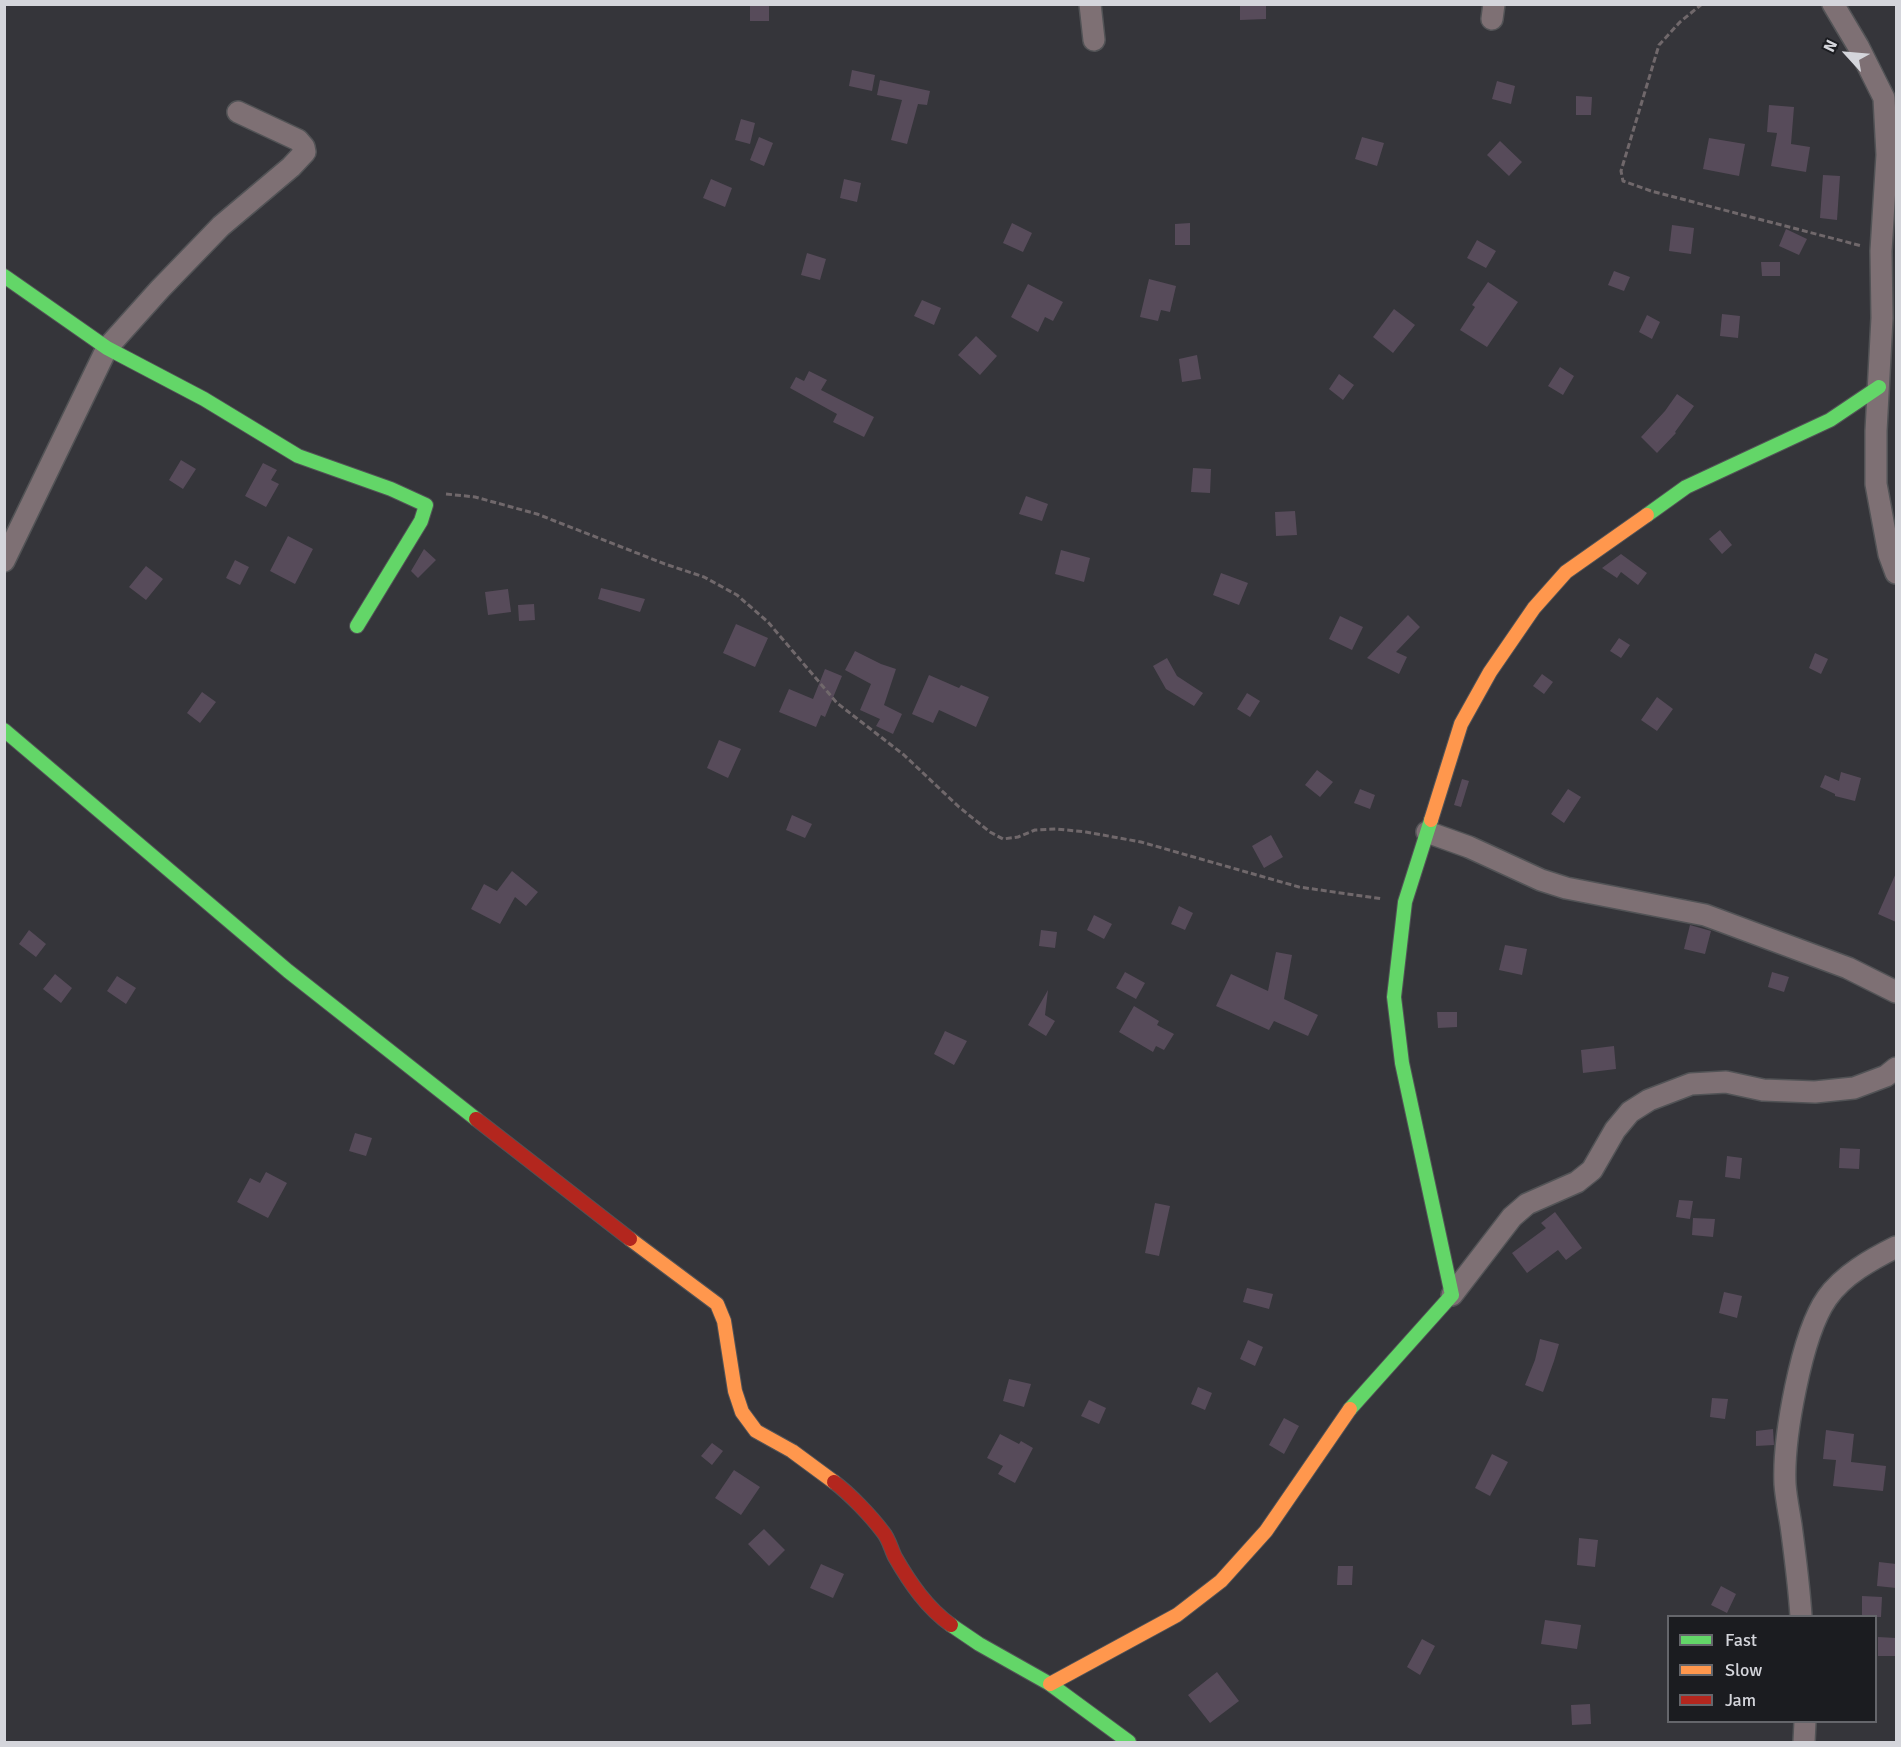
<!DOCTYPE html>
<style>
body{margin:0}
#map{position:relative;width:1901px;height:1747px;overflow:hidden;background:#35353a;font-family:Signika,sans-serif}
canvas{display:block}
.frame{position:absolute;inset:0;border:6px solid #d4d5db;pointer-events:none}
.legend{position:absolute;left:1667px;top:1615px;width:210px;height:108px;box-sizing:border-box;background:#1b1c20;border:2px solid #65666b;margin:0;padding:8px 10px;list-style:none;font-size:18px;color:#d4d5db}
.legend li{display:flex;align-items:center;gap:12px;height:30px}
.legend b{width:30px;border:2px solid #65666b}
.north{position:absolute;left:1817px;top:24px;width:60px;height:60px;-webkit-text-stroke:4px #1b1c20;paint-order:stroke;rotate:296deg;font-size:16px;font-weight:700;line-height:24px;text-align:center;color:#d4d5db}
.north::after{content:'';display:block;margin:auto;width:21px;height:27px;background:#d4d5db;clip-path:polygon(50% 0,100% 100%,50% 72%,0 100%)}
</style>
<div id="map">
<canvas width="1901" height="1747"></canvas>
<div class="frame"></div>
<ul class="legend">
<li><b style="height:8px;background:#63d668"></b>Fast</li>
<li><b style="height:8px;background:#ff974d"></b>Slow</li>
<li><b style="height:8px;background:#b3261e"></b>Jam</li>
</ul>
<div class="north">N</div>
</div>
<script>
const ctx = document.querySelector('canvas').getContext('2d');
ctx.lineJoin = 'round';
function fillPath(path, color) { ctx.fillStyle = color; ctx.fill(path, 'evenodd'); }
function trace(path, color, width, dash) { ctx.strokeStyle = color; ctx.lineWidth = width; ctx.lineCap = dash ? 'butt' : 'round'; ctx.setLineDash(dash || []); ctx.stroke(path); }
const building = new Path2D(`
 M750,4H769V21H750Z
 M1240,4H1266V19L1240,20Z
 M852,70L875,75L872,91L849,86Z
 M880,80L930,91L927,105L918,104L907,144L891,140L902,100L877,95Z
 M1497,81L1515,86L1511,104L1492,99Z
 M1576,96L1592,97L1591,115H1576Z
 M1769,105L1794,107L1791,144L1810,147L1806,172L1771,166L1777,133L1767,132Z
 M741,119L755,123L750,144L735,140Z
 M759,137L773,143L764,166L750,160Z
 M1362,137L1384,143L1377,166L1355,159Z
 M1709,138L1745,144L1739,176L1703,169Z
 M1500,141L1522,162L1509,176L1487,155Z
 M1823,175L1840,176L1837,220L1820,218Z
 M711,179L732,188L725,207L703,198Z
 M844,179L861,183L857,202L840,198Z
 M1012,223L1032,233L1023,252L1003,243Z
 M1190,223V245H1175V224Z
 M1672,225L1694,228L1691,254L1669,251Z
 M1786,229L1807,239L1799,255L1779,246Z
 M1477,240L1496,251L1486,268L1467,258Z
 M807,253L826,259L820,280L801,275Z
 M1761,262H1780V276H1762Z
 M1614,271L1630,277L1624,291L1608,285Z
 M1149,279L1176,286L1170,312L1161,310L1158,321L1140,317Z
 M1488,282L1518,302L1487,347L1460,330L1475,307L1472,305Z
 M1028,284L1063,302L1053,321L1045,317L1038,332L1011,317Z
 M922,300L941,308L934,325L914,316Z
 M1394,309L1415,325L1393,353L1373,337Z
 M1722,314L1740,316L1738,338L1720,336Z
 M1647,315L1660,322L1652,339L1639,332Z
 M976,336L997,356L980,375L958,355Z
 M1197,355L1201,379L1182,382L1179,359Z
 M1560,367L1574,376L1563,395L1548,386Z
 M809,371L827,380L821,390L874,417L864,437L833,422L837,414L790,388L796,377L804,381Z
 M1339,374L1354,385L1343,400L1329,389Z
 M1677,394L1694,406L1675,432L1676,433L1657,453L1641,437L1665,411Z
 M181,460L196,469L183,489L169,480Z
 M263,463L277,470L271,480L279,484L266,507L245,496Z
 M1193,468L1211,469L1210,493L1191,492Z
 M1026,496L1048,504L1042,521L1019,514Z
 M1295,511L1297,535L1276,536L1275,512Z
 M1720,530L1732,545L1722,554L1709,539Z
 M288,536L313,549L295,584L270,571Z
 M424,549L436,560L418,578L411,571Z
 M1061,550L1090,558L1084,582L1055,574Z
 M1621,554L1647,573L1638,585L1621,572L1617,578L1602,568Z
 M235,560L249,567L240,585L226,578Z
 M146,566L163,579L146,600L129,587Z
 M1221,573L1248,583L1239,605L1213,595Z
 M601,588L645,599L640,612L598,599Z
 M508,589L511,612L488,615L485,592Z
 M534,604L535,620L519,621L518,605Z
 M1408,615L1420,627L1396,652L1407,657L1399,674L1367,658Z
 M1340,616L1363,627L1352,650L1329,639Z
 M736,624L768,638L755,667L723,653Z
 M1619,638L1630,645L1621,658L1610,651Z
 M855,651L881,664L896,669L884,705L902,714L893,734L876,726L880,719L860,710L871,684L845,670Z
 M1815,653L1828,659L1821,674L1809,668Z
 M1167,658L1177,676L1203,693L1194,706L1166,689L1153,666Z
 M825,669L842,676L825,717L821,715L816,727L779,712L789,689L813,699Z
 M1542,674L1553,682L1544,694L1533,686Z
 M929,675L959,688L961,685L989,697L976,727L939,710L933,723L912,714Z
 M202,692L216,702L200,723L187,713Z
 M1247,693L1260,701L1250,717L1237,709Z
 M1657,697L1673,709L1657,731L1641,720Z
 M719,740L741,749L728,778L707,768Z
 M1317,770L1333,782L1320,797L1305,785Z
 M1841,772L1861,778L1855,801L1835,796V794L1820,787L1825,775L1839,781Z
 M1462,779L1469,781L1461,807L1454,805Z
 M1360,789L1375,795L1370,809L1354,803Z
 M1568,789L1581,797L1564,823L1551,814Z
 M792,815L812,824L805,838L786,830Z
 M1271,835L1283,857L1264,868L1252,846Z
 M512,871L538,892L526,906L515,897L500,924L471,909L484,884L497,891Z
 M1896,873V922L1878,914Z
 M1179,906L1193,913L1185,930L1171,924Z
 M1094,915L1112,924L1104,939L1087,930Z
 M1690,925L1711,931L1705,954L1684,949Z
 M29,930L46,944L36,957L19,944Z
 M1041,930L1057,932L1055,948L1039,946Z
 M1505,945L1527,949L1522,975L1499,970Z
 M1276,952L1292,955L1284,999L1318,1015L1308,1036L1274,1021L1269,1030L1216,1006L1231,974L1268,991Z
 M1125,972L1145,983L1136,999L1116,988Z
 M1772,972L1789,977L1784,992L1768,987Z
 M55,974L72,988L61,1003L43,989Z
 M117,976L136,988L126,1004L107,991Z
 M1048,990L1045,1015L1055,1021L1046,1036L1028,1025Z
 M1134,1006L1159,1021L1157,1025L1174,1034L1164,1050L1156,1046L1153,1052L1119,1032Z
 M1437,1012H1457V1027L1438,1028Z
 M945,1031L967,1041L954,1065L934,1054Z
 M1614,1046L1616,1069L1583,1073L1581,1050Z
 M355,1133L372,1138L366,1156L349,1151Z
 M1840,1148L1860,1149L1859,1169L1839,1168Z
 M1727,1156L1742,1158L1740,1179L1725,1177Z
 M266,1172L287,1183L268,1218L237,1202L250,1178L260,1183Z
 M1679,1200L1693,1201L1690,1219L1676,1217Z
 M1155,1203L1170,1206L1159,1256L1145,1253Z
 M1555,1212L1582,1248L1566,1260L1558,1250L1527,1273L1512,1253L1546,1228L1541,1223Z
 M1693,1218L1715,1219L1713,1237L1692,1235Z
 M1247,1288L1273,1294L1269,1309L1243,1302Z
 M1724,1292L1742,1296L1737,1318L1719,1313Z
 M1540,1339L1559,1344L1554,1361L1543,1392L1525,1385L1535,1360Z
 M1248,1340L1263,1347L1255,1366L1240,1359Z
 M1009,1379L1031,1384L1024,1407L1003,1401Z
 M1198,1387L1212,1393L1205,1410L1191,1404Z
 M1712,1398L1728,1399L1725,1419L1710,1417Z
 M1089,1400L1106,1408L1099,1424L1081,1416Z
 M1284,1418L1299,1426L1284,1454L1269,1445Z
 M1773,1429L1774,1445L1756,1446V1431Z
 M1826,1430L1854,1434L1851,1462L1886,1466L1883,1491L1833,1486L1836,1460L1823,1459Z
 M1000,1434L1019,1444L1021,1441L1033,1448L1015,1483L998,1474L1003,1466L987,1458Z
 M712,1443L723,1451L712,1465L701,1456Z
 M1492,1454L1508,1462L1490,1496L1475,1488Z
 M734,1470L760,1487L741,1515L715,1498Z
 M764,1529L785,1550L769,1566L748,1544Z
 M1579,1538L1598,1540L1595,1567L1577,1565Z
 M1879,1562L1896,1564V1588L1877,1586Z
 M821,1564L844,1574L833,1598L810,1588Z
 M1338,1566H1353L1352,1585H1337Z
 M1721,1586L1736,1594L1727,1613L1711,1605Z
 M1862,1596L1882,1597L1881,1617H1862Z
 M1545,1620L1581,1625L1577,1649L1541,1644Z
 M1878,1637L1896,1638V1656H1878Z
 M1422,1639L1435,1646L1420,1675L1407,1667Z
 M1217,1672L1239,1701L1210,1723L1188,1695Z
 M1590,1704L1591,1724L1572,1725L1571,1705Z`);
const path = new Path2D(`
 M1702,4L1680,22L1659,45L1621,171L1623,181L1651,191L1862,246
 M446,494L475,497L537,514L665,564L704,577L737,595L768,622L837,703L904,755L959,807L990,832L1003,839L1018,837L1035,830L1057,829L1086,832L1141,842L1299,887L1383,899`);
const street = new Path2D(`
 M1090,4L1094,40
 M1833,4L1858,46L1884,98L1887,155L1881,251L1882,318L1876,431V484L1889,554L1896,573
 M1492,19L1494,4
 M4,561L107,348L160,289L221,226L291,167L305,152L304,147L298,140L238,112
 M1427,832L1469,847L1541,880L1566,888L1705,915L1848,968L1896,992
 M1452,1295L1512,1217L1527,1204L1577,1182L1592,1170L1615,1130L1630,1112L1649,1100L1691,1084L1726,1082L1763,1090L1815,1092L1854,1088L1886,1076L1896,1068
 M1801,1616C1799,1586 1795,1555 1791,1525C1789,1512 1786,1498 1785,1484C1783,1439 1801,1335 1827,1298C1843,1275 1872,1259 1896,1247
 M1804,1742L1805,1722`);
const fast = new Path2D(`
 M4,276L107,348L204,399L298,456L391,489L426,505L421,521L357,626
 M1647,515L1686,487L1830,420L1879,387
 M4,730L288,971L476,1119
 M1350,1409L1452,1295L1402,1063L1394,997L1405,902L1431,820
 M951,1625L979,1644L1050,1684L1129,1742`);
const slow = new Path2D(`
 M1431,820L1461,724L1490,672L1534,608L1566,572L1647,515
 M630,1239L717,1304L724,1321L735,1391L742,1412L756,1431L792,1451L834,1482
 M1050,1684L1177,1615L1221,1581L1266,1531L1350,1409`);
const jam = new Path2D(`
 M476,1119L630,1239
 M834,1482C850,1494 871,1516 883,1532C889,1539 891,1549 895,1557C910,1583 927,1608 951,1625`);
fillPath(building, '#574b5a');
trace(street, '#525356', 24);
trace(fast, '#525356', 16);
trace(slow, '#525356', 16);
trace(jam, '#525356', 16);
trace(path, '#70686b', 3, [6, 3]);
trace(street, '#7e7074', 21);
trace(fast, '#63d668', 14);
trace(slow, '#ff974d', 14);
trace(jam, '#b3261e', 14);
</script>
